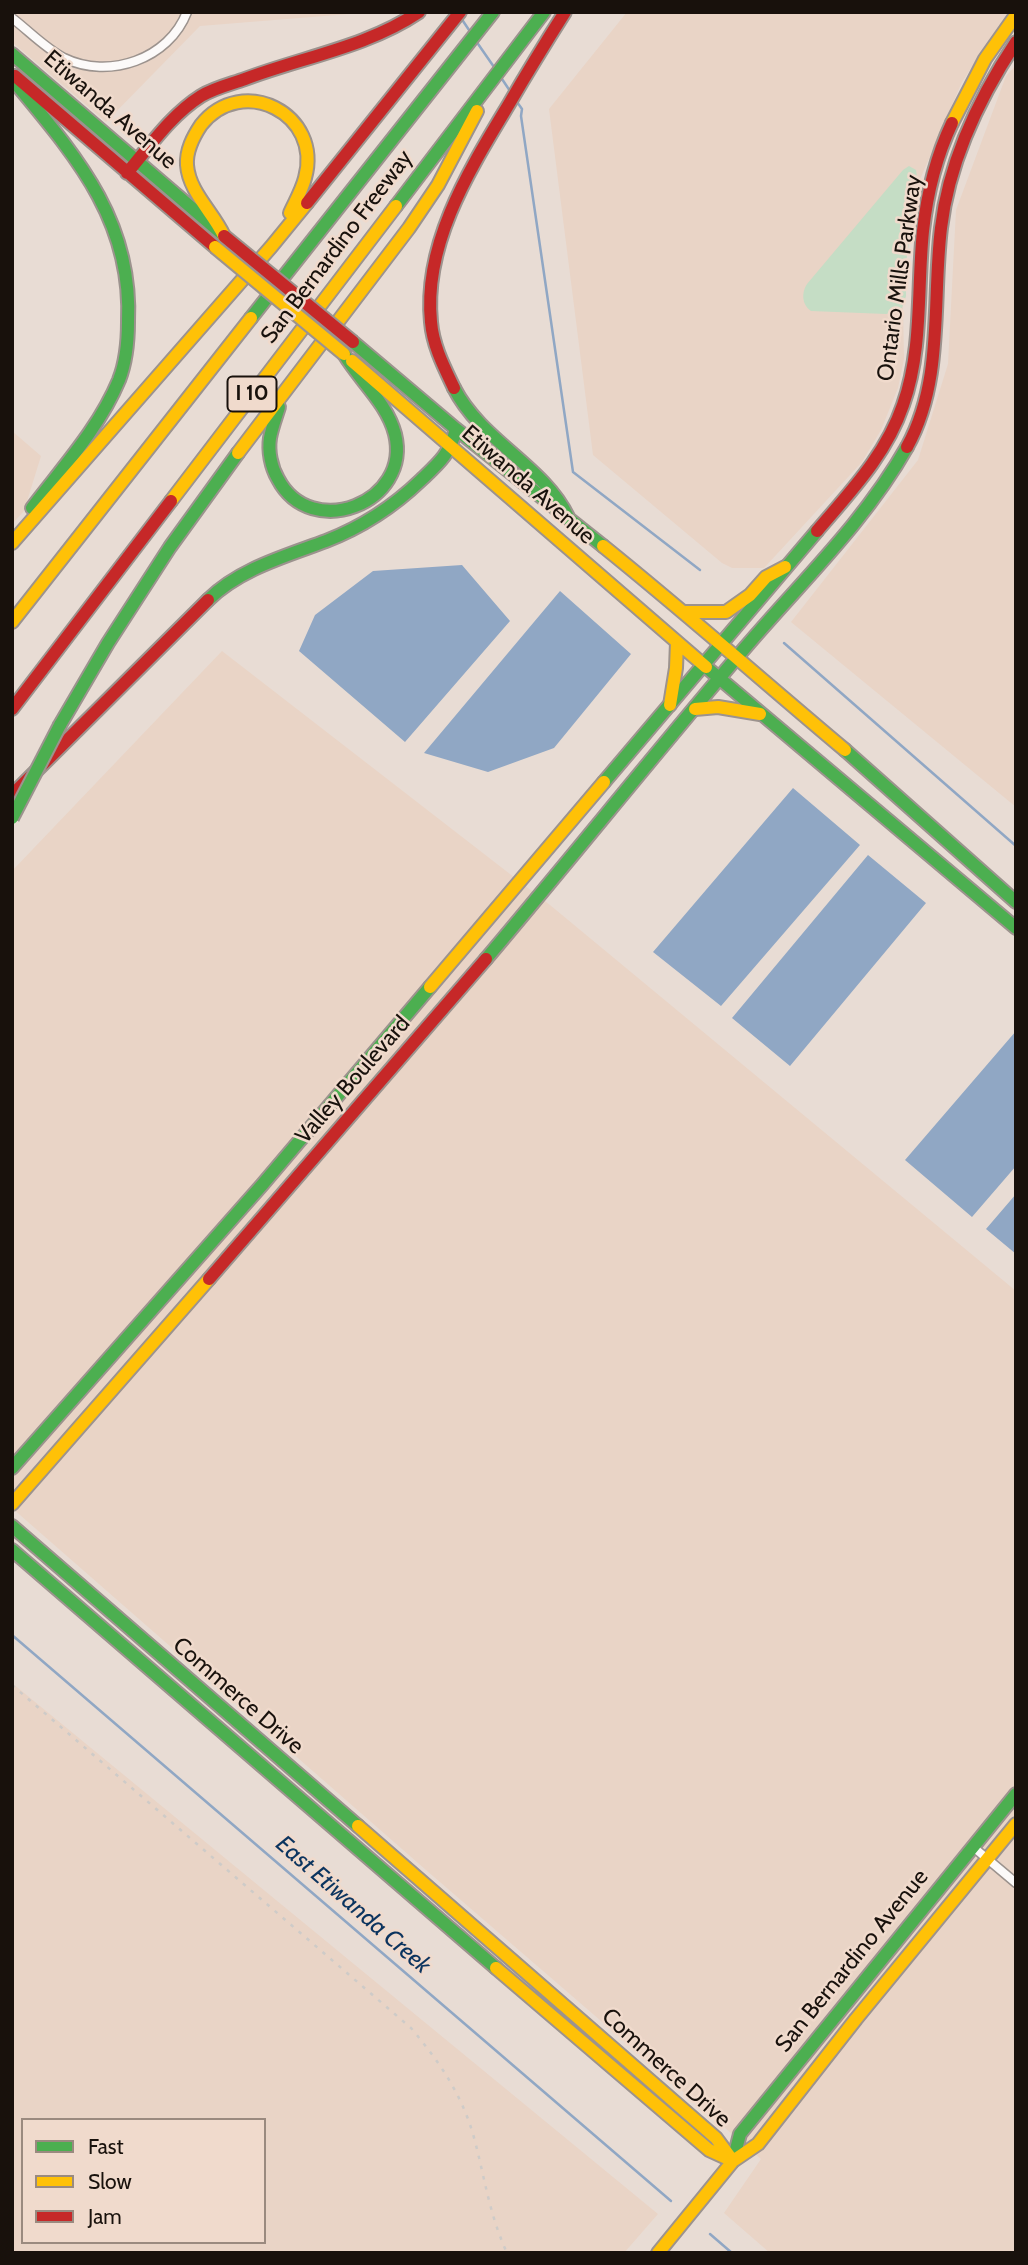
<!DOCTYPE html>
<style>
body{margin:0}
#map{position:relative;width:1028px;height:2265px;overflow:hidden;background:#e8dcd4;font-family:Cabin,sans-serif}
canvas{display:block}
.frame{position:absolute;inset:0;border:14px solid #18110c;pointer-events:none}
.legend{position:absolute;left:21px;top:2118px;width:245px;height:126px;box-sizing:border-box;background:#f0dacc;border:2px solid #9a8a7f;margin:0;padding:9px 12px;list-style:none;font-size:21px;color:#18110c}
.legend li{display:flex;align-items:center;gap:14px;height:35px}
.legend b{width:35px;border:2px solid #9a8a7f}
</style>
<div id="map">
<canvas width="1028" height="2265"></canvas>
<div class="frame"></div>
<ul class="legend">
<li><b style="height:9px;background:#4caf50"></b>Fast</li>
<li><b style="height:9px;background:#ffc107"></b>Slow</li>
<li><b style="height:9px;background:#c62828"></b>Jam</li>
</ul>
</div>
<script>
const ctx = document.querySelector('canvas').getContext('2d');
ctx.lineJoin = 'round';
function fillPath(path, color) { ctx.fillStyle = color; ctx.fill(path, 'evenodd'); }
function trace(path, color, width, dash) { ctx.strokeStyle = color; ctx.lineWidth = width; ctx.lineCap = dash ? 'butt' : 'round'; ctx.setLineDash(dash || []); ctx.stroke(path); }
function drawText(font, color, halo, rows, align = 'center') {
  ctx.font = font + ' Cabin,sans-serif'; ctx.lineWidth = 5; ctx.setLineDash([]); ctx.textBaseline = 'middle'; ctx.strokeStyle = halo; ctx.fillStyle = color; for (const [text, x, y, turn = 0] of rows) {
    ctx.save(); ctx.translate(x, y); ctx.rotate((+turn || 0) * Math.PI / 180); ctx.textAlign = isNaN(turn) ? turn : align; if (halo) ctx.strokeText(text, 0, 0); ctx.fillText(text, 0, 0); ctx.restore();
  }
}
const built = new Path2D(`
 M12,12H374L200,26L106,122L12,42Z
 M627,12H1008L962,82L918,184L906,262V296L903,306L904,359L898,388L881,430L862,462L764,568H732L722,563L593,455L549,109Z
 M1016,65V807L791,622L918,460L948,364L956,210L1006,76Z
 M12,431L41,456L24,511L12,524Z
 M222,651L550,905L1016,1291V2253H770L724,2213L761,2159L426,1870L12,1508V871Z
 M12,1683L658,2214L624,2253H12ZM23,2120H264V2242H23Z`);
const green = new Path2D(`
 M909,166L916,170L918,184L906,262V296L902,308L896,312L886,314L811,311C802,305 801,293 807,284L903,170Z`);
const water = new Path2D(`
 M462,565L510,621L405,742L299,651L315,615L373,571Z
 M560,591L631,654L554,748L488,772L424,753Z
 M793,788L860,845L721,1006L653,952Z
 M868,855L926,903L790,1066L732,1018Z
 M1016,1031V1166L972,1217L905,1160Z
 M1016,1194V1254L986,1229Z`);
const stream = new Path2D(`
 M461,18L471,33
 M476,41L494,67
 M500,76L510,91
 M517,102L522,109L521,116L573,472L700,570
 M784,643L1016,846
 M12,1635L671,2201
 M710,2234L732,2253`);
const street = new Path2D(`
 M12,18C29,31 45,48 64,58C109,80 169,59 187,12
 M972,1846L1016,1883`);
const fast = new Path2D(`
 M12,54L221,233
 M12,79C74,154 133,219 128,322C128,341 126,362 119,380C99,428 63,467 32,508
 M396,206L544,12
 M251,318L493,12
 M353,342L456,429L603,546
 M454,388C481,441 544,466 568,517
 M279,407C276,417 272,427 270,438C268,451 271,467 278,479C311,542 412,503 395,434C387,403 360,381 344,354
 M208,600C239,569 286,556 326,541C362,527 393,507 421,480C439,463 450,454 456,429
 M706,667L1016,928
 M60,725L108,643L170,547L238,453
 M845,750L1016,902
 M604,782L817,531
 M486,959C573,856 657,751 744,649C800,583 864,523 907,447
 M12,1468L262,1185L430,987
 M12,1526L358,1826
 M12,1550L496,1968
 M733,2161L740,2134L1016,1794`);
const slow = new Path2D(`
 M952,123L985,59L1016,15
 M224,236C213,212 189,192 187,165C186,150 193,137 201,125C242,73 323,114 305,178C302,190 295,202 290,213
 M352,361L706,667
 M238,453L409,228L438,185L477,111
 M171,501L396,206
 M12,543L271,247L307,203
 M603,546C685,612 764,682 845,750
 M686,612H726L750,595L766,577L785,567
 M12,622L251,318
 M670,705L676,668L677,642
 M695,709L718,707L760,714
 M430,987L604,782
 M12,1504L209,1279
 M358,1826L716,2138L733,2161
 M496,1968L709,2150L733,2161
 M658,2253L733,2161L758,2144L856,2019L1016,1824`);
const jam = new Path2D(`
 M15,76L215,247
 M127,173C150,146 171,115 201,96C214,88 231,84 245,79C303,57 367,47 419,12
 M307,203L460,12
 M454,388C444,367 433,346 431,322C423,243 470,169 509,104C527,73 546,42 565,12
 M907,447C944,380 932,301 941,228C949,160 979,98 1016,42
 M817,531C850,492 886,455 903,405C923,349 917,288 923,231C927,194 936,157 952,123
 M12,709L171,501
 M12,795L208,600
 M209,1279L486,959`);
const rail = new Path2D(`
 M12,1685L411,2028C438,2060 461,2093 473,2134C485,2177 488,2211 507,2253`);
const fastBridge = new Path2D(`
 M12,818L60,725`);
const slowBridge = new Path2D(`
 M215,247L344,354`);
const jamBridge = new Path2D(`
 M224,236L353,342`);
const shields = [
 [252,394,49]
];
const shieldNames = [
 ["I 10",252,394]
];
const streetNames = [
 ["Etiwanda Avenue",110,110,41],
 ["San Bernardino Freeway",337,247,-53],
 ["Ontario Mills Parkway",900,278,-82],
 ["Etiwanda Avenue",528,485,41],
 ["Valley Boulevard",353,1080,-49],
 ["Commerce Drive",238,1696,41],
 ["San Bernardino Avenue",852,1961,-51],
 ["Commerce Drive",666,2068,42]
];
const waterNames = [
 ["East Etiwanda Creek",353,1905,41]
];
fillPath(built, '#e9d4c6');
fillPath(green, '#c5ddc5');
fillPath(water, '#90a7c4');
trace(stream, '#90a7c4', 2.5);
trace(street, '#9c938e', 11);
trace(fast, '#9c938e', 16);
trace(slow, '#9c938e', 16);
trace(jam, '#9c938e', 16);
trace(street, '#fcfaf9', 8);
trace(fast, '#4caf50', 12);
trace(slow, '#ffc107', 12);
trace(jam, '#c62828', 12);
trace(rail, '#cecbc8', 2.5, [3.5, 7]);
trace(fastBridge, '#9c938e', 16, []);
trace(slowBridge, '#9c938e', 16, []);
trace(jamBridge, '#9c938e', 16, []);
trace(fastBridge, '#4caf50', 12);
trace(slowBridge, '#ffc107', 12);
trace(jamBridge, '#c62828', 12);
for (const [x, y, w] of shields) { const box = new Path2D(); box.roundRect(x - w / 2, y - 17.5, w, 35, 5); ctx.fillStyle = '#f0dacc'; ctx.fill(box); trace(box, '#18110c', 2); }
drawText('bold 21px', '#18110c', null, shieldNames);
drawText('23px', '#18110c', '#f0dacc', streetNames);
drawText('italic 24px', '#0b345f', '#f0dacc', waterNames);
</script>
